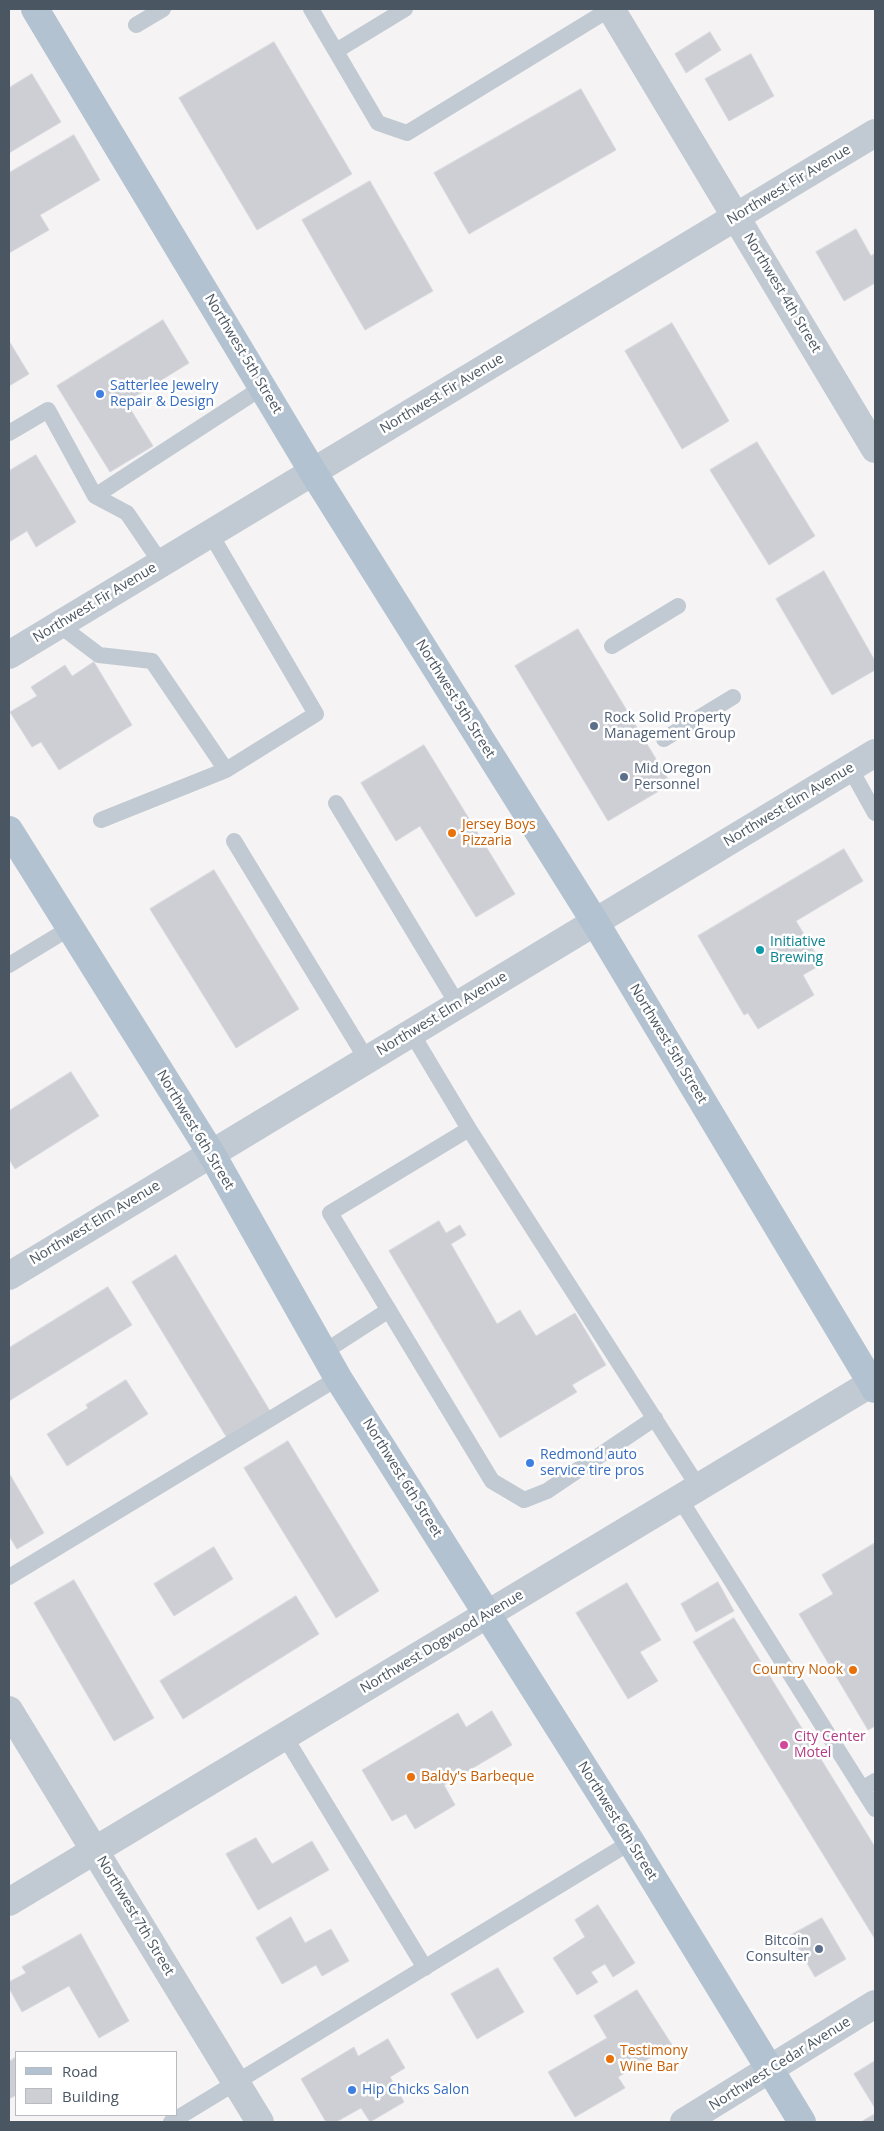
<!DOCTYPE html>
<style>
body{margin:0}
#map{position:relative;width:884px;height:2131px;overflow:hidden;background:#f5f3f3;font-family:"Open Sans",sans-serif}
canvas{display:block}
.frame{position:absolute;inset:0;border:10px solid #4a5661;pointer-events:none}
.legend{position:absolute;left:15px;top:2051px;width:162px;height:65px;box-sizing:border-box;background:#fff;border:1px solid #b7bbc0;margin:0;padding:6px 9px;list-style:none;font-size:15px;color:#4a5661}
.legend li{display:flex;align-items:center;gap:10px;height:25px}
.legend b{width:25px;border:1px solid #b7bbc0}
</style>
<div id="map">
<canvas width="884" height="2131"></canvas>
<div class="frame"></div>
<ul class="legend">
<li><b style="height:6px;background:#b3c2d1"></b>Road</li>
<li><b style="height:14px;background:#cdcfd5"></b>Building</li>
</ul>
</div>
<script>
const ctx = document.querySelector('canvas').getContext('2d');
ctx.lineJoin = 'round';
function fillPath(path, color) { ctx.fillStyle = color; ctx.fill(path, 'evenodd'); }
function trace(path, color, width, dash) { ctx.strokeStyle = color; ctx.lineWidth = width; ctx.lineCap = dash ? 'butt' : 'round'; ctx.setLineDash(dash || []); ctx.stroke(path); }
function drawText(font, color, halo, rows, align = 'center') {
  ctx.font = font + ' "Open Sans",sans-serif'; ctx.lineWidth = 5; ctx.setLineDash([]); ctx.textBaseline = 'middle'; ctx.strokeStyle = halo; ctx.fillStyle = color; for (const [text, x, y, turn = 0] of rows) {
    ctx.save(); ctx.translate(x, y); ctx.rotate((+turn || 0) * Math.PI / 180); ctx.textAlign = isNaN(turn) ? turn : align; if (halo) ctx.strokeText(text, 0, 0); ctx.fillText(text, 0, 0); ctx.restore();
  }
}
const building = new Path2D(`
 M710,32L721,50L686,73L675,54Z
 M274,42L352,174L257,230L179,98Z
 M751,54L774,96L729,121L705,79Z
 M32,74L61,122L9,153V88Z
 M581,89L616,150L469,234L434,173Z
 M74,135L100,180L40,215L49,230L9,253V173Z
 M370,181L433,291L365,330L302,220Z
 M856,229L871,256L875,253V283L844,301L816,252Z
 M163,320L189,363L126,402L153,446L110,472L57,386Z
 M672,323L729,421L682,449L625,351Z
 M9,341L29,374L9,386Z
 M757,442L815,536L769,565L710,470Z
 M36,455L76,522L36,547L27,531L9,542V471Z
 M824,571L875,661V670L832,695L776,599Z
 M578,629L671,784L608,821L515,666Z
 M94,662L132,725L59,770L41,742L32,747L10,712L37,696L31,687L65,665L72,676Z
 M424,745L515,894L476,917L420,826L396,841L361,783Z
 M844,849L863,881L796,921L822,964L803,975L814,995L758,1029L748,1013L744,1015L698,936Z
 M214,870L299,1009L236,1048L150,909Z
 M71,1072L99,1116L15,1169L9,1159V1111Z
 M439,1221L446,1233L460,1225L466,1235L451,1244L497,1324L520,1310L536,1336L575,1313L606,1365L572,1385L577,1392L500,1438L389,1251Z
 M176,1255L270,1411L227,1438L132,1282Z
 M108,1287L132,1325L9,1401V1348Z
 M126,1380L148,1414L67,1466L47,1434L88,1408L86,1405Z
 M288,1441L379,1591L336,1618L244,1468Z
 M9,1473L44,1533L17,1549L9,1536Z
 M875,1543V1726L868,1730L799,1614L833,1594L822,1575Z
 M214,1547L233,1579L174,1616L154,1584Z
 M74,1580L154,1718L114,1741L34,1603Z
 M718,1582L734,1611L696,1632L681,1604Z
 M627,1583L661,1640L640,1652L658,1681L628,1699L576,1613Z
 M296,1596L319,1634L183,1719L160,1681Z
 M734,1618L875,1847V1939L693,1642Z
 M492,1711L512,1745L444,1785L455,1805L415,1829L406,1814L392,1821L362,1770L458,1713L466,1727Z
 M256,1838L272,1864L312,1841L329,1870L258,1910L226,1854Z
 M598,1905L635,1963L613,1977L605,1964L591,1972L598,1982L577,1995L553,1958L585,1937L575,1920Z
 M291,1917L305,1943L331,1929L349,1961L322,1976L316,1965L282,1984L256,1938Z
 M822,1918L846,1959L815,1977L791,1935Z
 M81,1934L129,2021L99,2038L69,1986L22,2012L9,1988V1982L26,1973L22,1967Z
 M498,1968L524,2012L477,2039L451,1994Z
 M637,1990L672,2045L618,2077L625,2088L575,2117L548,2072L607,2038L594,2016Z
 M388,2039L405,2068L390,2077L404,2102L370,2122L361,2108L336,2122H326L301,2079L354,2047L358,2056Z
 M16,2057V2095L9,2099V2062Z
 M875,2061V2108L854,2074Z
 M875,2114V2122H861Z`);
const lane = new Path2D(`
 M311,9L378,123L407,133L610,9
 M136,25L163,9
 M336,51L405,9
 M9,433L48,410L95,496L127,513L161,563
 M95,496L263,387
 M58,624L99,655L152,661L226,770L316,714L210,533
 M612,646L678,606
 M664,739L733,697
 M850,768L875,813
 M336,803L458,1005
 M101,820L226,770
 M234,841L367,1060
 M9,965L70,928
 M411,1032L469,1129L699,1488
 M469,1129L330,1213L492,1481L524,1500L547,1491L655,1418
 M324,1352L389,1310
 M680,1499L875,1809
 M9,1577L338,1378
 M285,1737L425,1968
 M862,1789L875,1781
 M171,2122L631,1842`);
const street = new Path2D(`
 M611,9L875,449
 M9,655L875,133
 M9,1276L875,753
 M9,1710L260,2122
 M9,1902L875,1381
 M684,2122L875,2004`);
const primary = new Path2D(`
 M35,9L313,472L595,922L875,1389
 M9,830L211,1153L338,1378L631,1842L802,2122`);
const markers = [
 [100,394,5,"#3f7fe0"],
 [594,726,5,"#5c6f8a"],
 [624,777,5,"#5c6f8a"],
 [452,833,5,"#e8710a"],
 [760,950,5,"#0f9aa8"],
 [530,1463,5,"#3f7fe0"],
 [853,1670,5,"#e8710a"],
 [784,1745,5,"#d1479c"],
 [411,1777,5,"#e8710a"],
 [819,1949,5,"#5c6f8a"],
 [610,2059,5,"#e8710a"],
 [352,2090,5,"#3f7fe0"]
];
const streetNames = [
 ["Northwest Fir Avenue",789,185,-31],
 ["Northwest 4th Street",782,293,59],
 ["Northwest 5th Street",243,354,59],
 ["Northwest Fir Avenue",442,394,-31],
 ["Northwest Fir Avenue",95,603,-31],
 ["Northwest 5th Street",455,699,58],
 ["Northwest Elm Avenue",789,805,-31],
 ["Northwest Elm Avenue",442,1014,-31],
 ["Northwest 5th Street",668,1044,59],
 ["Northwest 6th Street",195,1130,59],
 ["Northwest Elm Avenue",95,1223,-31],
 ["Northwest 6th Street",402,1478,58],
 ["Northwest Dogwood Avenue",442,1642,-31],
 ["Northwest 6th Street",617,1821,58],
 ["Northwest 7th Street",135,1916,59],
 ["Northwest Cedar Avenue",780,2064,-32]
];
const shopNames = [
 ["Satterlee Jewelry",110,386],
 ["Repair & Design",110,402],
 ["Redmond auto",540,1455],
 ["service tire pros",540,1471],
 ["Hip Chicks Salon",362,2090]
];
const serviceNames = [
 ["Rock Solid Property",604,718],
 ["Management Group",604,734],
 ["Mid Oregon",634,769],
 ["Personnel",634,785],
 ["Bitcoin",809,1941,"right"],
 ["Consulter",809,1957,"right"]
];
const foodNames = [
 ["Jersey Boys",462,825],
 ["Pizzaria",462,841],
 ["Country Nook",843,1670,"right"],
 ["Baldy's Barbeque",421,1777],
 ["Testimony",620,2051],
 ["Wine Bar",620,2067]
];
const cultureNames = [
 ["Initiative",770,942],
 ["Brewing",770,958]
];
const hotelNames = [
 ["City Center",794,1737],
 ["Motel",794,1753]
];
fillPath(building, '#cdcfd5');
trace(building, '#d7d9de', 1);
trace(lane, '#c1cad2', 16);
trace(street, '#c1cad2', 28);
trace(primary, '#b3c2d1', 28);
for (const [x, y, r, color] of markers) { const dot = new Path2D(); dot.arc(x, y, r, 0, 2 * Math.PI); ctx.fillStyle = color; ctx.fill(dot); trace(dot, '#fff', 2); }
drawText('14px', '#4a5661', '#fff', streetNames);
drawText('14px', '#366cbe', '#fff', shopNames, 'left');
drawText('14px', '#4e5e75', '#fff', serviceNames, 'left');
drawText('14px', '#c56008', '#fff', foodNames, 'left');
drawText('14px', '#0d838f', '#fff', cultureNames, 'left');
drawText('14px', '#b23c85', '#fff', hotelNames, 'left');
</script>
